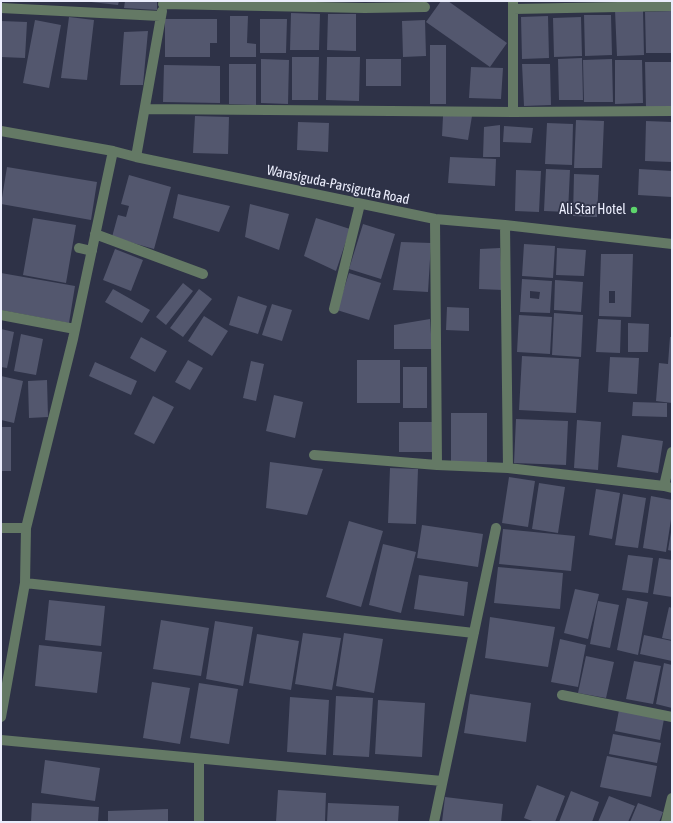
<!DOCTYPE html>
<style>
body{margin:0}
#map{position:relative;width:673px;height:823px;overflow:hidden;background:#2e3247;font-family:"Asap Condensed",sans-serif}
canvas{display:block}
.frame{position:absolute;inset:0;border:2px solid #ebedfc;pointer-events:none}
</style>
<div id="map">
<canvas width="673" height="823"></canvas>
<div class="frame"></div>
</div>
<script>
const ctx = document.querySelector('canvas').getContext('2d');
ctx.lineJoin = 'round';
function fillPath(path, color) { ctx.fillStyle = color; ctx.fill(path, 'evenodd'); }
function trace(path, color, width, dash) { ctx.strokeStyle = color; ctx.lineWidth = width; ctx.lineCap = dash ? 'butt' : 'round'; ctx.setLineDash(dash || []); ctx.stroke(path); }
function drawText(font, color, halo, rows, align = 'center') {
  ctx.font = font + ' "Asap Condensed",sans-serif'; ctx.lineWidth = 3.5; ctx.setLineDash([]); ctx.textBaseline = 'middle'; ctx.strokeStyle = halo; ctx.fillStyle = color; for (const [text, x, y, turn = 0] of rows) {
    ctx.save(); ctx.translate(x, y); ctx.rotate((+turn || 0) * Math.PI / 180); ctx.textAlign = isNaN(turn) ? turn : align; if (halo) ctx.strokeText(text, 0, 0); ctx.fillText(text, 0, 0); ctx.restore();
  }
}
const building = new Path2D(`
 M91,1H119L118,5L91,2Z
 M125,1H157V10L124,8Z
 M441,1H448L507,43L490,67L426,22Z
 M615,10H643L644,55L617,56Z
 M672,11V53H646L645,12Z
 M291,13L320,14L319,50H290Z
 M328,14H356V51L327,50Z
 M584,15H611L612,55L585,56Z
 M230,16H248L247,43L256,44V57H230Z
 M548,16L549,58L522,59L521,17Z
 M69,17L94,20L87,80L61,78Z
 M581,17L582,56L554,57L553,18Z
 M165,19H217V43H210V57H165Z
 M260,19H287L286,53H260Z
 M35,20L61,25L49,88L23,83Z
 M425,20L426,56L403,57L402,21Z
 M1,21L27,22L25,58L1,57Z
 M148,31L143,85H120L124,32Z
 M430,45H446V104H430Z
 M292,57H319L318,100H292Z
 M327,57H360L359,101L326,100Z
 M582,58L583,100H559L558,59Z
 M261,59L289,60L288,104L261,103Z
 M366,59H401V86H366Z
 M612,59L613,102H584L583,60Z
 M615,60H642L643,103L615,104Z
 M645,62H672V107L646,108Z
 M229,64H256V105L229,104Z
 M522,64H550L551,105L524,106Z
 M164,65L220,66V103L163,102Z
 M471,67L503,68L501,99L469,98Z
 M195,116L229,117L228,154L193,153Z
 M443,116H472L468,140L442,136Z
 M576,120L604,121L602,168H574Z
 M646,121L672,122V162L645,161Z
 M298,122L329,123L328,152L297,150Z
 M547,123L573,124L572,165L545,164Z
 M500,125V157H483L484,127Z
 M504,126L533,128L531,143L503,142Z
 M450,157L496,159L495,186L448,183Z
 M7,167L97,182L91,220L1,204Z
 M546,169L570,170L568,212L544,211Z
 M639,169L672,171V197L638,195Z
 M516,170L541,171L539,212L515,211Z
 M574,174L599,175L597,217L573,216Z
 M129,175L171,187L154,249L112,237L118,215L126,217L129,206L121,204Z
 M178,194L230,206L219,232L173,218Z
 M250,204L289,214L279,250L245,237Z
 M33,218L76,225L66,283L23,275Z
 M316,218L350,229L336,271L304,256Z
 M363,224L395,234L381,279L349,269Z
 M401,242L431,243L428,292L393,290Z
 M524,244L555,246L553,278L522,276Z
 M500,248L503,290L479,289L480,249Z
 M557,248L586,250L584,276L556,275Z
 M115,249L143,260L131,291L103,280Z
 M601,254H633L631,317L599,316ZM609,291H615V303H609Z
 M1,273L75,286L69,323L1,310Z
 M349,273L381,283L369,320L337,310Z
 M522,279L552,281L550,313L520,312ZM530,291L540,292L539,299L530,298Z
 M555,280L583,282L581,312L554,310Z
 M183,283L193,291L166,325L156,317Z
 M113,289L150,310L142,323L105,302Z
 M199,289L212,299L183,337L170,328Z
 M238,296L267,306L258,334L229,325Z
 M272,304L292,310L282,341L262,335Z
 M447,307L469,308V331L446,330Z
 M554,313L583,315L581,357L552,355Z
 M519,315L552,317L550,354L517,352Z
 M204,316L228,331L212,356L188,341Z
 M430,319L432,349H394V325Z
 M598,319L621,320L620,353L596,352Z
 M628,323L649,324L648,352H628Z
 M1,329L14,332L7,368L1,367Z
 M21,334L43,339L36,375L14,371Z
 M141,337L167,351L155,372L130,358Z
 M670,337H672V403L656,401L659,363L668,364Z
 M522,356L579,359L576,413L519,410Z
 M610,357L639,358L637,394L608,392Z
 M188,360L203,368L190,390L175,382Z
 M357,360H400V403H357Z
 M251,361L264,364L256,401L243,398Z
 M95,362L137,381L131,395L89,376Z
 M403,367H427V408H403Z
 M1,376L23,381L14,423L1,420Z
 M47,380L48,417L29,418L28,381Z
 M274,395L303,402L295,438L266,431Z
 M153,396L174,407L154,444L134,434Z
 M633,402L667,403V417L632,416Z
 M451,413H487V462H451Z
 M516,419L568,421L566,465L514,463Z
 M577,420L601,422L598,470L574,468Z
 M399,422H432V452H399Z
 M1,427H11V471H1Z
 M622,435L663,441L658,473L617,467Z
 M270,462L323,469L307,515L266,508Z
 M390,468L418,469L416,524L388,523Z
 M509,477L535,481L528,527L502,523Z
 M539,483L565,487L558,533L532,529Z
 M596,489L620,493L612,539L589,535Z
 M623,494L646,498L638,548L615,545Z
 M651,496L672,500V513L666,552L643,548Z
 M349,521L383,531L361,607L326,597Z
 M422,525L483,534L478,567L417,558Z
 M503,529L575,536L571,571L499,564Z
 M671,532H672V551L668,550Z
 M383,544L416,552L401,613L369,605Z
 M628,555L653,558L648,593L622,590Z
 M659,558L672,560V597L653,594Z
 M498,567L563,573L560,609L494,603Z
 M419,575L468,582L464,616L414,609Z
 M575,589L599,594L588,639L564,633Z
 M627,598L648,602L638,655L617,650Z
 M49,600L105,606L101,646L45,640Z
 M598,601L619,605L610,648L590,644Z
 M669,607L672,608V640L662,638Z
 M490,617L555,627L548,667L485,658Z
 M161,620L209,628L201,676L153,669Z
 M215,621L253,627L243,686L206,679Z
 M303,633L341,638L332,690L295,684Z
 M344,633L383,639L374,693L336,686Z
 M257,634L299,641L291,690L249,683Z
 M644,635L672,641V661L640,654Z
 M560,639L586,645L578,687L551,682Z
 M39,645L102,652L97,693L35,686Z
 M586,656L614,662L606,698L578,693Z
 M634,661L661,666L653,704L626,699Z
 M664,663L672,665V708L656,704Z
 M152,682L190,688L180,744L143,738Z
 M199,683L238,689L229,744L190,738Z
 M470,694L531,703L526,742L464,733Z
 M336,696L373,698L369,757L333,755Z
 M290,697L329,700L326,755L287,752Z
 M378,700L425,703L422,757L375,754Z
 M619,710L664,719L660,740L615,731Z
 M613,734L661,743L657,763L609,754Z
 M607,756L657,766L651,797L600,787Z
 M45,760L100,768L95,801L41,793Z
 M537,785L565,796L555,822H535L524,818Z
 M278,790L326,793L325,822H276Z
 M571,791L599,802L592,822H559Z
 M609,796L635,806L628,822H598Z
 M445,797L503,804L501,822H442Z
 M32,803L99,807L98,822H31Z
 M328,803L399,806L398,822H327Z
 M638,803L663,812L659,822H630Z
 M168,809V822H108V811Z`);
const minor = new Path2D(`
 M163,4L365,8L425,7
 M1,8L160,16
 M513,9L672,6
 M145,109L513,112L672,111
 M513,112V1
 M1,131L113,151L136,157L435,219L505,225L672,244
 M136,157L162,11
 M435,219L437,465
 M505,225L508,468
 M95,234L203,274
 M79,248L92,251
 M334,309L360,204
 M1,315L75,329
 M672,452L664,486L672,488
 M314,455L437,465L508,468L664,486
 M1,528H26
 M25,583L474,633
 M562,695L672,717
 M1,717L25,583L26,528L73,339L113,151
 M1,740L442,781
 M199,759V822
 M434,822L496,528
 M666,822L672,798`);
const markers = [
 [634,210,4,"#5dd56c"]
];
const streetNames = [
 ["Warasiguda-Parsigutta Road",338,185,12]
];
const poiNames = [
 ["Ali Star Hotel",626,210]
];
fillPath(building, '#53576e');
trace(minor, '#647965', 10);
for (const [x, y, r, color] of markers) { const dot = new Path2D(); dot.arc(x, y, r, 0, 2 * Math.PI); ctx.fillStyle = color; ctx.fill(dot); trace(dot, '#2e3247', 1.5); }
drawText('14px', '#ebedfc', '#2e3247', streetNames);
drawText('14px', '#ebedfc', '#2e3247', poiNames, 'right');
</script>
